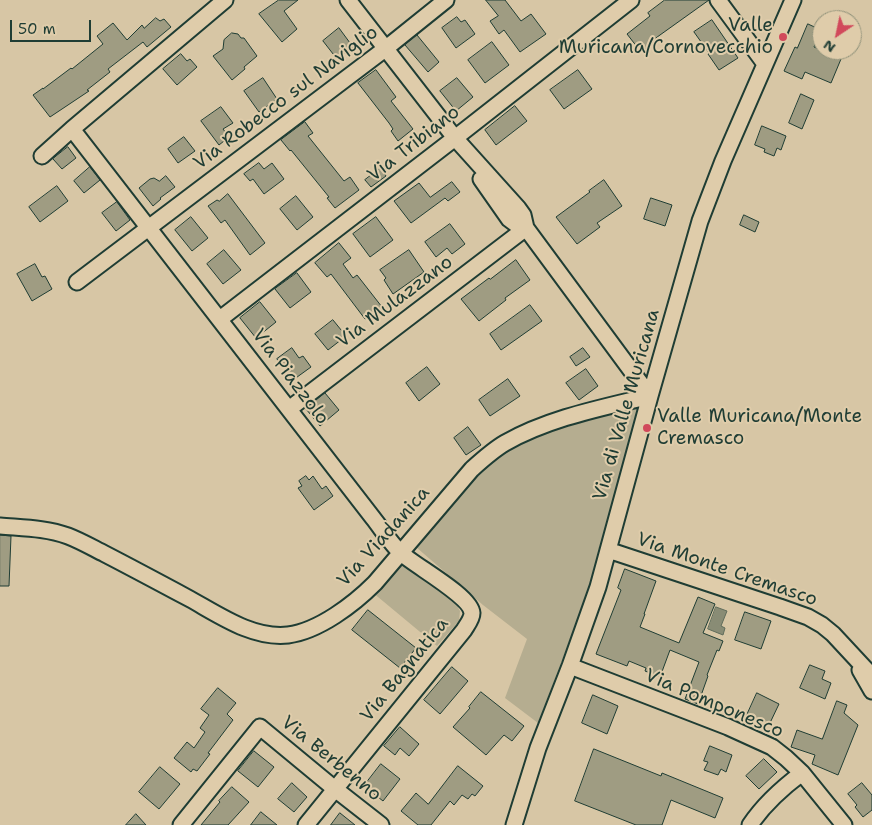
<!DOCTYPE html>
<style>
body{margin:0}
#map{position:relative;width:872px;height:825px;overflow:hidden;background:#d7c6a5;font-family:"Shantell Sans",sans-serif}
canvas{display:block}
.north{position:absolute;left:812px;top:10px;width:50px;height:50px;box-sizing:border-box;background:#dfccaa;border:1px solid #92937b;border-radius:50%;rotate:214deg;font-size:14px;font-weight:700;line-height:20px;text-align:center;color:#1f3d34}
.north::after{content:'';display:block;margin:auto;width:18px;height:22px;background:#d1495b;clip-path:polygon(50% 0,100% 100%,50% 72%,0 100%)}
.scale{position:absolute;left:10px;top:20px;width:81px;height:22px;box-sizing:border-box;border:2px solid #1f3d34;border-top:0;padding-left:6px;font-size:15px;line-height:18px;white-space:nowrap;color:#1f3d34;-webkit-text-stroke:4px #dfccaa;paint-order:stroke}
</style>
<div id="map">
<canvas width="872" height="825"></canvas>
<div class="north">N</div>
<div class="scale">50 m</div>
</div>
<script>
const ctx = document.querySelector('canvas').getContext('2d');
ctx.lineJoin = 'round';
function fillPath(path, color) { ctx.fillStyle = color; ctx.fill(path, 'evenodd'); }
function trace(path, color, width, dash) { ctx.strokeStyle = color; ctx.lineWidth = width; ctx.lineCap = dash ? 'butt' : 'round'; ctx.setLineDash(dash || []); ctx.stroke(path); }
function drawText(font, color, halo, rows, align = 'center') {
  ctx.font = font + ' "Shantell Sans",sans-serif'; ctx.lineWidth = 4; ctx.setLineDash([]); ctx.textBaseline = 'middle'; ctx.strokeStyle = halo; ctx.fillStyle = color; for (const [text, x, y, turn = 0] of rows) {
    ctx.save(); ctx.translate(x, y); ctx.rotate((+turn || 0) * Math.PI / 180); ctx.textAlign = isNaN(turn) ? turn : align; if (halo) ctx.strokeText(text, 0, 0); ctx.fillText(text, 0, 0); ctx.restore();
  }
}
const green = new Path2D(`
 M639,406L591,584L538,723L505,698L527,639L483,605L416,547L418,543C431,528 443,513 455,498C460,491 466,483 472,477C516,433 580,420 639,406Z
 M403,558L454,601L460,611L459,621L437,646L372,592Z`);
const water = new Path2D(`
 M716,607L727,611L721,626L725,628L723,635L708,629Z`);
const building = new Path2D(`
 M279,0H298L284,11L297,29L282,42L259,14Z
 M486,0H505L521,21L531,14L546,34L520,52L504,30L499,34L490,21L498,16Z
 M665,0H709L653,40L654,42L641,52L627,34L650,16L648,13Z
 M457,17L461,22L465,20L475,34L456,48L442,28Z
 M156,18L160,21L164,19L171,27L147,47L143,42L108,69L110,72L87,90L89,91L50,117L33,95L43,88V89L71,68L72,69L103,44L97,36L113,23L127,40L142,25L144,28Z
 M712,20L738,58L719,70L708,54L709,53L694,32Z
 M808,24L821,30L814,47L841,59L831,83L805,72L802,79L784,71L795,47L797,48Z
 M339,28L353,47L337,59L323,41Z
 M232,33L238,34L241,38H244L257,56L244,67L245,69L232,80L213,56L223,49L224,40Z
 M417,35L439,62L428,72L405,45Z
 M492,42L509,65L485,83L468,60Z
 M181,54L187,61L190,59L197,67L177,85L163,69Z
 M376,70L396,97L391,101L413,129L398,141L391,131L393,129L389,123L358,83Z
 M578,70L592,89L564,109L550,90Z
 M263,78L277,99L259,112L244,91Z
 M457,78L473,97L456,111L440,91Z
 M801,94L814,100L802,129L789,123Z
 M515,106L527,121L496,145L485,130Z
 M221,107L233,123L223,129L229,137L219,145L201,121Z
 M305,122L313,133L308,136L344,181L350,177L359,190L335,208L327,198L329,197L291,150L290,151L281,140Z
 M762,126L786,136L781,150L777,148L774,156L764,152L765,149L755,145Z
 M184,137L195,151L178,163L168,149Z
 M68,147L76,158L62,169L53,159Z
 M259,163L264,169L272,163L284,179L264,194L253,179L250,181L244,174Z
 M90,167L100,180L84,193L74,181Z
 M381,168L386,176L371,187L365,180Z
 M166,176L175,187L160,198L161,199L153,206L139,188L150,179L154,178L159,181Z
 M604,180L622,206L597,223L600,227L577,244L556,217L590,192L589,191Z
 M452,182L460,192L448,201L445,198L411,223L394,201L419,183L430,197Z
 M57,186L68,201L40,222L29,207Z
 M228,194L265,243L250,255L225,220L221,223L208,206L217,200L219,201Z
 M296,196L313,217L297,230L280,209Z
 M651,198L672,205L665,226L644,219Z
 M117,202L130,220L116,231L102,213Z
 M744,215L759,222L755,232L740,225Z
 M191,217L208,238L192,251L175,230Z
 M376,217L393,240L370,257L353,234Z
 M450,224L465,244L452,254L447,248L436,257L425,242Z
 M339,243L351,258L343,264L353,278L357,275L382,307L365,319L331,274L327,277L315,263Z
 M224,250L241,270L223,284L207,264Z
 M409,250L424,272L393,294L384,280L386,278L380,270Z
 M516,260L530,280L505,298L506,300L479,321L461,299L489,278L490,279Z
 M35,264L42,277L45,276L52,289L32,301L17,274Z
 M297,273L311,292L290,308L275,289Z
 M260,302L276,322L256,338L240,318Z
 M530,305L542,321L501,350L490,334Z
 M333,320L346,336L328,350L315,334Z
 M292,348L299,358L303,356L311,367L293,380L277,359Z
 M583,348L590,357L576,366L570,357Z
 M427,367L440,384L419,401L406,383Z
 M586,369L598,386L579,400L566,383Z
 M508,379L520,396L490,416L479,400Z
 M325,393L339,410L320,426L306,409Z
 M468,427L481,445L466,455L454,438Z
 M306,476L309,480L313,476L322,489L326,486L333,496L314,510L298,488L302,486L299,481Z
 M0,535L11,536L9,586H0Z
 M625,569L656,581L644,614H645L640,627L679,643L698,597L715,604L703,633L723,641L719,651L717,650L707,675L708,676L698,704L685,699L699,662L670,650L660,677L645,671L646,668L629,661L627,666L596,654L621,590L618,588Z
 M368,610L416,648L400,668L352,630Z
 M745,612L771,621L761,649L735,640Z
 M810,665L825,671L822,679L831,683L825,699L800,688Z
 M452,667L468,681L440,714L424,700Z
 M218,688L236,703L227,714L233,720L208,753L210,754L197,771L193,769L191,772L174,758L187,742L194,748L205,732L200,728L209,715L201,709Z
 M481,692L524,726L512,741L504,735L486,755L453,727L470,708L469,707Z
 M757,693L779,704L769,725L747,715Z
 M593,695L618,706L607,734L582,723Z
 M837,701L847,705L844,713L858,725L838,775L812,764L815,755L791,747L797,730L822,739Z
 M400,727L419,744L409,756L400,748L395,755L384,746Z
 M710,746L732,755L726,772L721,769L718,775L704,770L708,762L704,761Z
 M594,749L661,776L662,773L723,798L715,818L671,800L662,825H636L575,801Z
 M254,751L274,767L258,787L238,771Z
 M764,759L777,772L759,789L746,776Z
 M381,764L400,779L383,801L364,786Z
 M458,766L483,786L475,796L472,794L468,799L462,795L454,805L450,801L431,825H418L401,811L416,793L428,804Z
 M160,767L180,784L159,809L139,792Z
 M292,783L307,797L294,812L278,799Z
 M862,783L872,795V810L863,817L855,807L857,805L848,794Z
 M232,787L249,802L228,825H201L220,802L219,801Z
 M261,812L277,825H251Z
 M340,813L355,825H331Z
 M136,814L146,825H126Z`);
const minor = new Path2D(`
 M718,0L765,64
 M72,129C173,258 273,388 373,518C381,528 392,545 401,553C415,566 471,596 472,613C472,619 467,625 464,630L306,825
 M42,156L72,129L225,0
 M481,179L509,219L517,225L526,228
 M77,282L385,49L446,0
 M220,319L455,138L631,0
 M289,409L526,228
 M0,526C22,528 46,528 68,536C81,541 93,548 105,554C134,569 162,584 190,599C219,615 253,639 288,635C319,631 354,604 375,583L472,469C482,460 493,450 505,443C549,418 601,408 650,396L526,228L523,215L518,208L455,138L348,0
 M608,550L780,607L808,617L822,625L833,634L872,676
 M570,666L728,727L772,747L786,758L802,773L844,825
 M860,670L872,691
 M181,825L260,727L335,789L381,825
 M514,825L538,748L570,666L598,587L650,396L700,221L723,161L793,0
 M750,825C764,804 782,788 802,773`);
const markers = [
 [783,37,5,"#d1495b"],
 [647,428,5,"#d1495b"]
];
const poiNames = [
 ["Valle",773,26],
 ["Muricana/Cornovecchio",773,48],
 ["Valle Muricana/Monte",657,417,"left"],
 ["Cremasco",657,439,"left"]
];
const streetNames = [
 ["Via Robecco sul Naviglio",286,98,-37],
 ["Via Tribiano",414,144,-38],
 ["Via Mulazzano",395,302,-37],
 ["Via Piazzolo",290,377,53],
 ["Via di Valle Muricana",627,405,-74],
 ["Via Viadanica",384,537,-48],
 ["Via Monte Cremasco",727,570,19],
 ["Via Bagnatica",405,670,-51],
 ["Via Pomponesco",714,704,23],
 ["Via Berbenno",331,759,39]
];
fillPath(green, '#b5ad90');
fillPath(water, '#898c75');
trace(water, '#5f6c5b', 1);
fillPath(building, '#9f9c82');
trace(building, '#1f3d34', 1);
trace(minor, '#1f3d34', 19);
trace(minor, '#dfccaa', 15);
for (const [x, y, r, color] of markers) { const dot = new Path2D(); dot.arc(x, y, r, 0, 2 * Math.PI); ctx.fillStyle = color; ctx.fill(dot); trace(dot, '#dfccaa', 2); }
drawText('19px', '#1f3d34', '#dfccaa', poiNames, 'right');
drawText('19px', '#1f3d34', '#dfccaa', streetNames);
</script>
